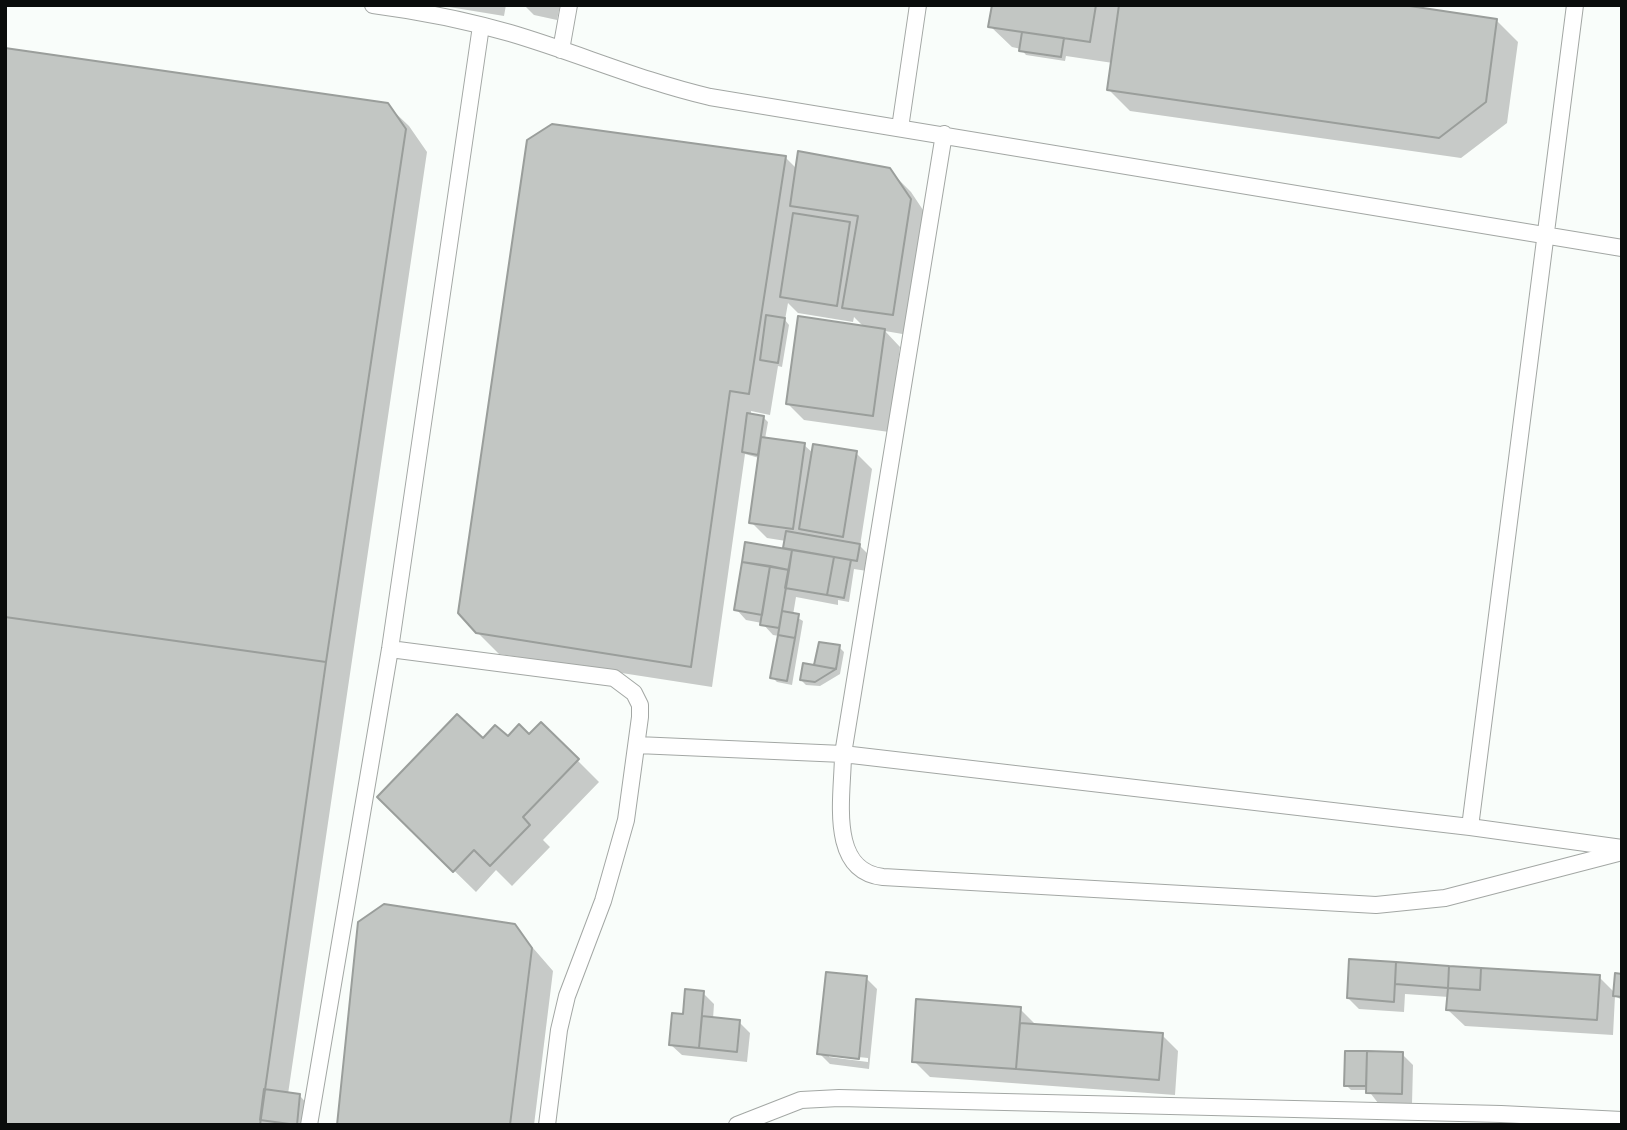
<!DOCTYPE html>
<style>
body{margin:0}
#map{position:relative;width:1627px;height:1130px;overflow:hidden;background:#f9fdfa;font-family:Signika,sans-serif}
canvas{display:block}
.frame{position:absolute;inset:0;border:7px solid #0a0c0b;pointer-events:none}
</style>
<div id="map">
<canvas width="1627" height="1130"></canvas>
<div class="frame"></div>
</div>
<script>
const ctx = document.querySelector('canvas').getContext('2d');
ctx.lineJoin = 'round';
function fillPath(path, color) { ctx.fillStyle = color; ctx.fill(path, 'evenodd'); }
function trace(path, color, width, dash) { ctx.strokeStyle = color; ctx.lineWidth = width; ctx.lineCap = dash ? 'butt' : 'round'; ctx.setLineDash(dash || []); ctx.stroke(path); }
const shadow = new Path2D(`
 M437,5H506L504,16Z
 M524,5H560L557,20L534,15Z
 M993,5H1391L1497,21L1518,42L1507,123L1461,158L1130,111L1109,90L1113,63L1066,56L1065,61L1026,55L1021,49L1012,47L990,26Z
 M387,105L409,126L427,152L288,1094L300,1096L310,1107L308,1125H5Z
 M786,158L797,169L889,170L911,192L931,222L914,336L885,331L900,347L889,432L804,420L788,404L865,328L854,317L853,322L798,313L788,303L785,320L789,325L782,367L778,366L770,415L751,411V415L763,417L768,422L765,439L804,445L813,453H856L872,469L860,546L870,556L867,571L854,569L849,602L838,600V605L796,597L793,615L803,621L792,685L777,682L772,677L779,636L773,635L762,623L746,620L736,609L785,550L786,541L767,538L751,522L759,458L745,454L712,687L499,654L477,632Z
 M839,647L844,652L840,674L820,686L806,685L801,680Z
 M541,724L599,782L543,840L550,847L512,886L496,870L476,892L379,797L483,741L529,736Z
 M514,926L553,971L534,1125H339Z
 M1351,961L1599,977L1615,993L1622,976V1000L1615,996L1613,1035L1465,1026L1448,1010L1449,997L1405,994L1404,1012L1359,1009L1348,998Z
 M866,978L877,989L869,1069L830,1064L819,1053ZM829,1054L868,1058V1062L829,1057Z
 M703,993L714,1004L713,1019L739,1022L750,1033L747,1062L682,1055L671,1045L684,1015Z
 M1020,1009L1037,1026L1162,1035L1178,1051L1175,1095L930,1077L914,1061Z
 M1347,1052L1402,1054L1413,1065L1412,1104L1378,1103L1368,1090H1351L1346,1085Z`);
const building = new Path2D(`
 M992,5H1096L1090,42L988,27Z
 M1119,5H1403L1497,19L1486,102L1439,138L1107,90Z
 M1022,32L1064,38L1061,57L1019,51Z
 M5,48L388,103L406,129L326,662L5,617Z
 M552,124L786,156L749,394L730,391L691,667L476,633L458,613L527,140Z
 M798,151L890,168L911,199L893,315L842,308L858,216L790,206Z
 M793,213L850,222L837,306L780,297Z
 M766,315L785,318L778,363L760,360Z
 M798,316L885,329L873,416L786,404Z
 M747,413L764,416L758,455L742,452Z
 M761,437L805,443L793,529L749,523Z
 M813,444L857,451L843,537L799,529Z
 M786,531L860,544L857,561L783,548Z
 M745,542L792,550L789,570L742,562Z
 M792,550L834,557L827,595L785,588Z
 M834,557L851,560L844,598L827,595Z
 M742,562L770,566L762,615L734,610Z
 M770,566L789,570L779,628L760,625Z
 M782,611L799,614L795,638L778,635Z
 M5,617L326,662L260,1125H5Z
 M778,635L795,638L787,681L770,678Z
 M819,642L840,645L836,669L814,665Z
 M803,663L836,669L815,682L800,680Z
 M457,714L483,738L495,725L508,736L519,724L529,734L541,722L579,759L523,817L530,825L490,866L474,850L453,872L377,797Z
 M384,904L515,924L532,948L510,1125H337L358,922Z
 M1349,959L1396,962L1394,1002L1347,998Z
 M1396,962L1449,966L1448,988L1395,984Z
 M1449,966L1481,968L1480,990L1448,988Z
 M1481,968L1600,975L1597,1020L1446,1010L1448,988L1480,990Z
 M826,972L867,976L859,1059L817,1054Z
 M1615,973L1622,974V997L1613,996Z
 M685,989L704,991L699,1048L669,1045L672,1013L683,1014Z
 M916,999L1021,1007L1016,1069L912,1062Z
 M702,1016L740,1020L737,1052L699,1048Z
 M1020,1023L1163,1033L1159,1080L1016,1069Z
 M1345,1051H1367L1366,1086H1344Z
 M1367,1051L1403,1052L1402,1094L1366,1093Z
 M264,1089L300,1094L297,1125L260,1120Z`);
const service = new Path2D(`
 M373,5C419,11 465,20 510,33C578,53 641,81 710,97L1622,248
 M561,50L569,5
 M900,128L918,5
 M944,134L843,754C843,794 827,871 883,877L1376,905L1445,898L1622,852
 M390,649L614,678L634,693L640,705V717L626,820L603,901L567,996L559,1030L547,1125
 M637,745L843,754L1470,827L1622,848
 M1470,827L1575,5
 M309,1125L390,649L481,26
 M737,1125L801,1100L839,1098L1501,1114L1622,1120`);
fillPath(shadow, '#0003');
fillPath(building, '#c2c6c3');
trace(building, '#9a9e9b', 2);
trace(service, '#a3a7a4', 18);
trace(service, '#fff', 16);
</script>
